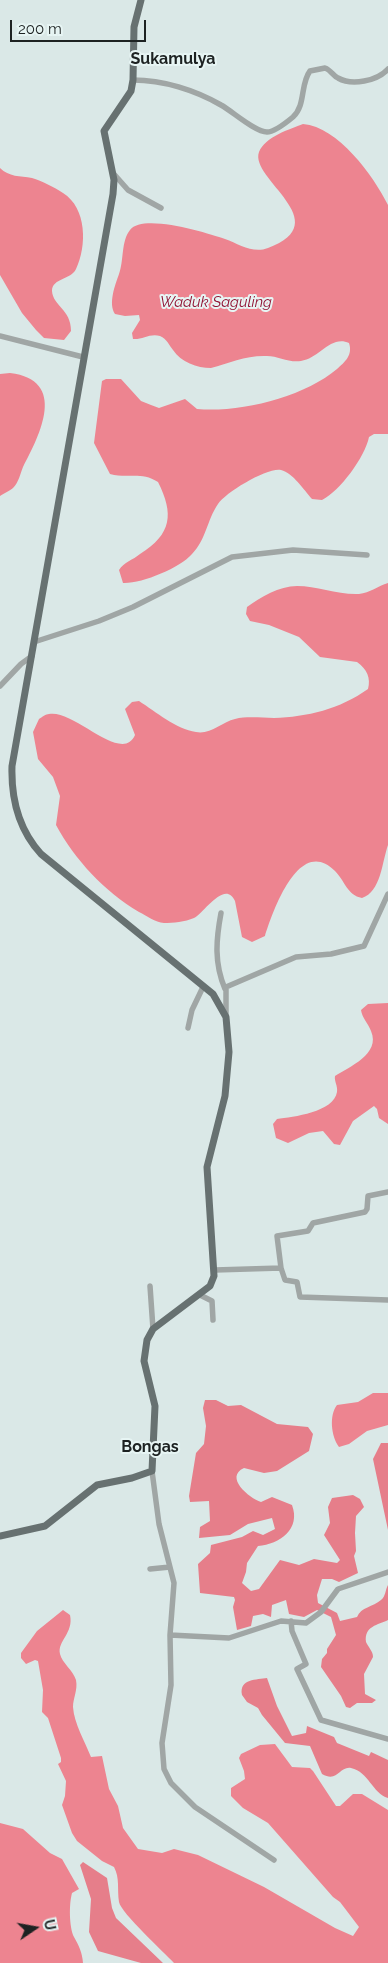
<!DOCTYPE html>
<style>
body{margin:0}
#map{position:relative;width:388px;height:1963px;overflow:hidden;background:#dae8e7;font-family:Raleway,sans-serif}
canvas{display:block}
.north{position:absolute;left:10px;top:1903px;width:50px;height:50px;-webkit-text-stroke:4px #e7f5f4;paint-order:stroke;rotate:78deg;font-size:14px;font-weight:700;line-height:20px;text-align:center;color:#1d2222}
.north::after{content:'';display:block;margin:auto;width:18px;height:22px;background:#1d2222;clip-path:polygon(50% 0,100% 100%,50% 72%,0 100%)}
.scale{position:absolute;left:10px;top:20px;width:136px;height:22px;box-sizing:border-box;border:2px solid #1d2222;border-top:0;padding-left:6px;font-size:15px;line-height:18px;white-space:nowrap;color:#1d2222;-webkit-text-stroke:4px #e7f5f4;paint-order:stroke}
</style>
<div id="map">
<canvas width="388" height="1963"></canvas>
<div class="north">U</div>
<div class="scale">200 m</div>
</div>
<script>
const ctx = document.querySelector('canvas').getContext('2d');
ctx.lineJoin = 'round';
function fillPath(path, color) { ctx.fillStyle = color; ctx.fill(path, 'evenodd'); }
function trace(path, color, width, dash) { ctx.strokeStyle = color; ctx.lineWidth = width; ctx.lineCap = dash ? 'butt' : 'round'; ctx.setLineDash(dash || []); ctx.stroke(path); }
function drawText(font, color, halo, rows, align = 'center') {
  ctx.font = font + ' Raleway,sans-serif'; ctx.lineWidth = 4; ctx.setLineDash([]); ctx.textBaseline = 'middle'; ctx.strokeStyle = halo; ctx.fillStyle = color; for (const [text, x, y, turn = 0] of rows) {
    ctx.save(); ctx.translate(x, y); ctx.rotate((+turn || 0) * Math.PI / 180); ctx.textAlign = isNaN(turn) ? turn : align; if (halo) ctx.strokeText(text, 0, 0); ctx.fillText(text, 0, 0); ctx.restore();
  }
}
const forest = new Path2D(`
 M205,1400H216L228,1406L241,1405L277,1424L308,1427L313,1434L309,1451L277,1471L264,1473L244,1468C224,1477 249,1498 261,1502L272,1497L292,1505C301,1529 280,1544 258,1546L247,1563L246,1572L242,1583L251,1591L259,1589L280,1560L299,1565L314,1559L337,1563L340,1560L324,1535L330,1523L328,1507L332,1498L353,1495L360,1499L364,1507L356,1516L355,1533L356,1551L354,1556L358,1573L339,1582L332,1579H322L317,1595L318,1603L337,1613L340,1621L357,1617C361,1607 373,1607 381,1600C386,1596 385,1590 388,1585V1620C378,1625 364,1626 366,1642C368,1647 373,1651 373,1657L364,1674L365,1694L376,1700L372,1703H357L350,1708L346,1707L341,1696L321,1667L322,1659L327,1653V1649L336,1635L331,1617L317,1610L304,1617L289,1614L286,1600L272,1605L271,1617L263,1614L253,1616L251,1626L237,1630L233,1607L235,1600L234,1597L200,1593L198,1564L210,1553L211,1545L242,1537L253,1531L263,1535L275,1529L272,1518L248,1524L230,1535L199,1538L200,1527L210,1521L209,1501L190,1502L189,1496L196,1453L204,1444L206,1426L203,1408Z
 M381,1443H388V1530L373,1459Z
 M267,1678L277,1706L292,1736L306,1733L307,1726L334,1737L337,1743L369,1756L371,1752L388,1760V1798C372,1793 369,1772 351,1768C339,1766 338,1783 322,1774L310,1746L285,1743L262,1715L258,1708L247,1702L242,1695C239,1678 257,1680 267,1678Z
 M83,1862L107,1878L112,1908L116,1918L163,1963H141L98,1951L89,1932L91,1899L80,1865Z`);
const water = new Path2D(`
 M303,124C338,127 373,175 388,205V434H374L369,437C365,457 340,491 322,500L312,499C304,490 293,473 281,470C268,467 226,492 218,504C207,520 206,540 192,554C180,568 141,584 123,583L119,570C124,562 133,560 140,554C172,534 174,514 158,482C141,471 128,479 110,474L94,443L102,381L106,379H121L141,401L151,405L159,408L185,399L197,409C240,413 304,397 337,369C345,362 353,355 349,343C330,335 319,359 301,361C289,363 278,356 267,356C247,355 229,363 211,368C197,368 181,362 173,350C169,345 167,339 160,336C150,333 142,340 133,339L132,333L140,320L139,315L125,316L115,314C108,304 115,285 119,274C124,261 121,241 130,230C143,213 207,233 225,239C239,244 253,254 268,248C338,222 249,179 259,152C265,137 290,129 303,124Z
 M0,168C9,177 20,176 32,178C42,181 54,187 63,193C87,208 87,246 76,269C71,280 52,278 52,291C53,306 71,309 71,331L64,340L44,338L36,330L22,313L0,275Z
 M10,373C68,380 40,435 23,467C20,474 19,482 13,488C10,491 4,493 0,496V374Z
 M388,583V845C382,862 381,892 362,898C347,895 345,881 335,871C299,835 273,911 265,936L252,942L242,937L235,901C225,879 204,913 194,918C185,922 173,923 164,923C155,922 147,916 139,912C104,891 75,860 56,825L60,796L53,777L38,759L33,732L39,719C42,717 46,714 49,714C74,709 122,765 135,735L125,709L132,702L139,701C156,712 176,729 196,732C210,735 222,722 235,719C247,716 262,718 274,718C307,717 340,709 368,689C371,678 367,669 357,662L320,657L299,637L269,625L250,621L246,614L247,607C261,597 279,586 297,586C317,586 338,595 359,594C370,593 378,586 388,583Z
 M388,1003V1124L379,1118L377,1109L374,1106L353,1121L340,1145L334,1144L323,1131L309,1133L288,1143L276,1138L273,1124L277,1119C293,1117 334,1112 337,1092C338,1086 334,1081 335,1076C349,1067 381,1054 371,1031C368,1023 362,1018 361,1010L368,1004Z
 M373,1393H388V1425L367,1431L349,1444L339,1447C331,1436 329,1415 337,1405L358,1402Z
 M63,1610L70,1615C74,1633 57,1641 60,1654C62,1663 73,1670 76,1680C78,1690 73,1698 73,1707C74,1723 85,1742 91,1757L102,1756L109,1789L118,1806L123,1828L138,1849L162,1853L174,1849L198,1855L264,1887L335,1928L353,1936L359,1927L340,1902L333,1897L268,1823L243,1808L231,1796V1788L245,1779L244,1771L239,1758L241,1754L260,1745L275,1744L292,1767L310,1768L313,1771L336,1806H340L353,1794H362L388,1810V1963H174C164,1952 121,1913 119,1902C117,1889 120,1878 114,1867L102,1861L77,1841L72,1833L62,1805L65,1796L66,1781L58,1764L61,1762V1758L48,1718L42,1712L43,1690L38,1661L35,1660L26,1664L21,1658V1653L37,1631Z
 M0,1823L23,1829L50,1853L62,1859L79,1889L72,1893C69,1904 69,1927 74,1937C79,1946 82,1952 83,1963H0Z`);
const minor = new Path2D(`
 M133,80C163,80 195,90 221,105C232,111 255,132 267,132C275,132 287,122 293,117C306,105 300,84 310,71L325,68C331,70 333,76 338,78C352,86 377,81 388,69
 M113,173L128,190L161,208
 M0,336L83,357
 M34,642L99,621L133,607L232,557L293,550L367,555
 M0,686L21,664L32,656
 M221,913C216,940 214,963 225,989
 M226,1015V987L296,957L331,954L364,946L388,894
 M188,1028L192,1010L203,987
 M281,1268L285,1280L297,1282L300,1297L388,1300
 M215,1270L281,1268L277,1236L308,1231L313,1223L365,1212L367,1209L368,1196L388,1192
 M150,1286L153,1329
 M200,1295L212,1301L213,1320
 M152,1471L159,1524L174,1583L170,1635L171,1685L162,1743L164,1769L171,1783L195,1807L274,1860
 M150,1569L170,1567
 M291,1621L292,1631L306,1664L297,1669L321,1720L388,1739
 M170,1635L229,1638L281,1621L306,1623L321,1612L338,1589L388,1572`);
const major = new Path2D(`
 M0,1536L45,1526L97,1485L132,1478L152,1471L155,1406L144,1361L147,1340L153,1329L210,1286L214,1276L207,1167L225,1096L229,1052L226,1017L213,994L41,854C19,830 11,799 12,766L113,194L114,180L104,131L131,91L133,80L134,27L141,0`);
const waterNames = [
 ["Waduk Saguling",216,302]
];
const quarterNames = [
 ["Sukamulya",173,59],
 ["Bongas",150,1447]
];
fillPath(forest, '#e67e8a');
fillPath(water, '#ed8490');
trace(minor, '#a0a6a5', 5.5);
trace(major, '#677171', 7);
drawText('italic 15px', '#901233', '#e7f5f4', waterNames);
drawText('bold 16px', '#1d2222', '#e7f5f4', quarterNames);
</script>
